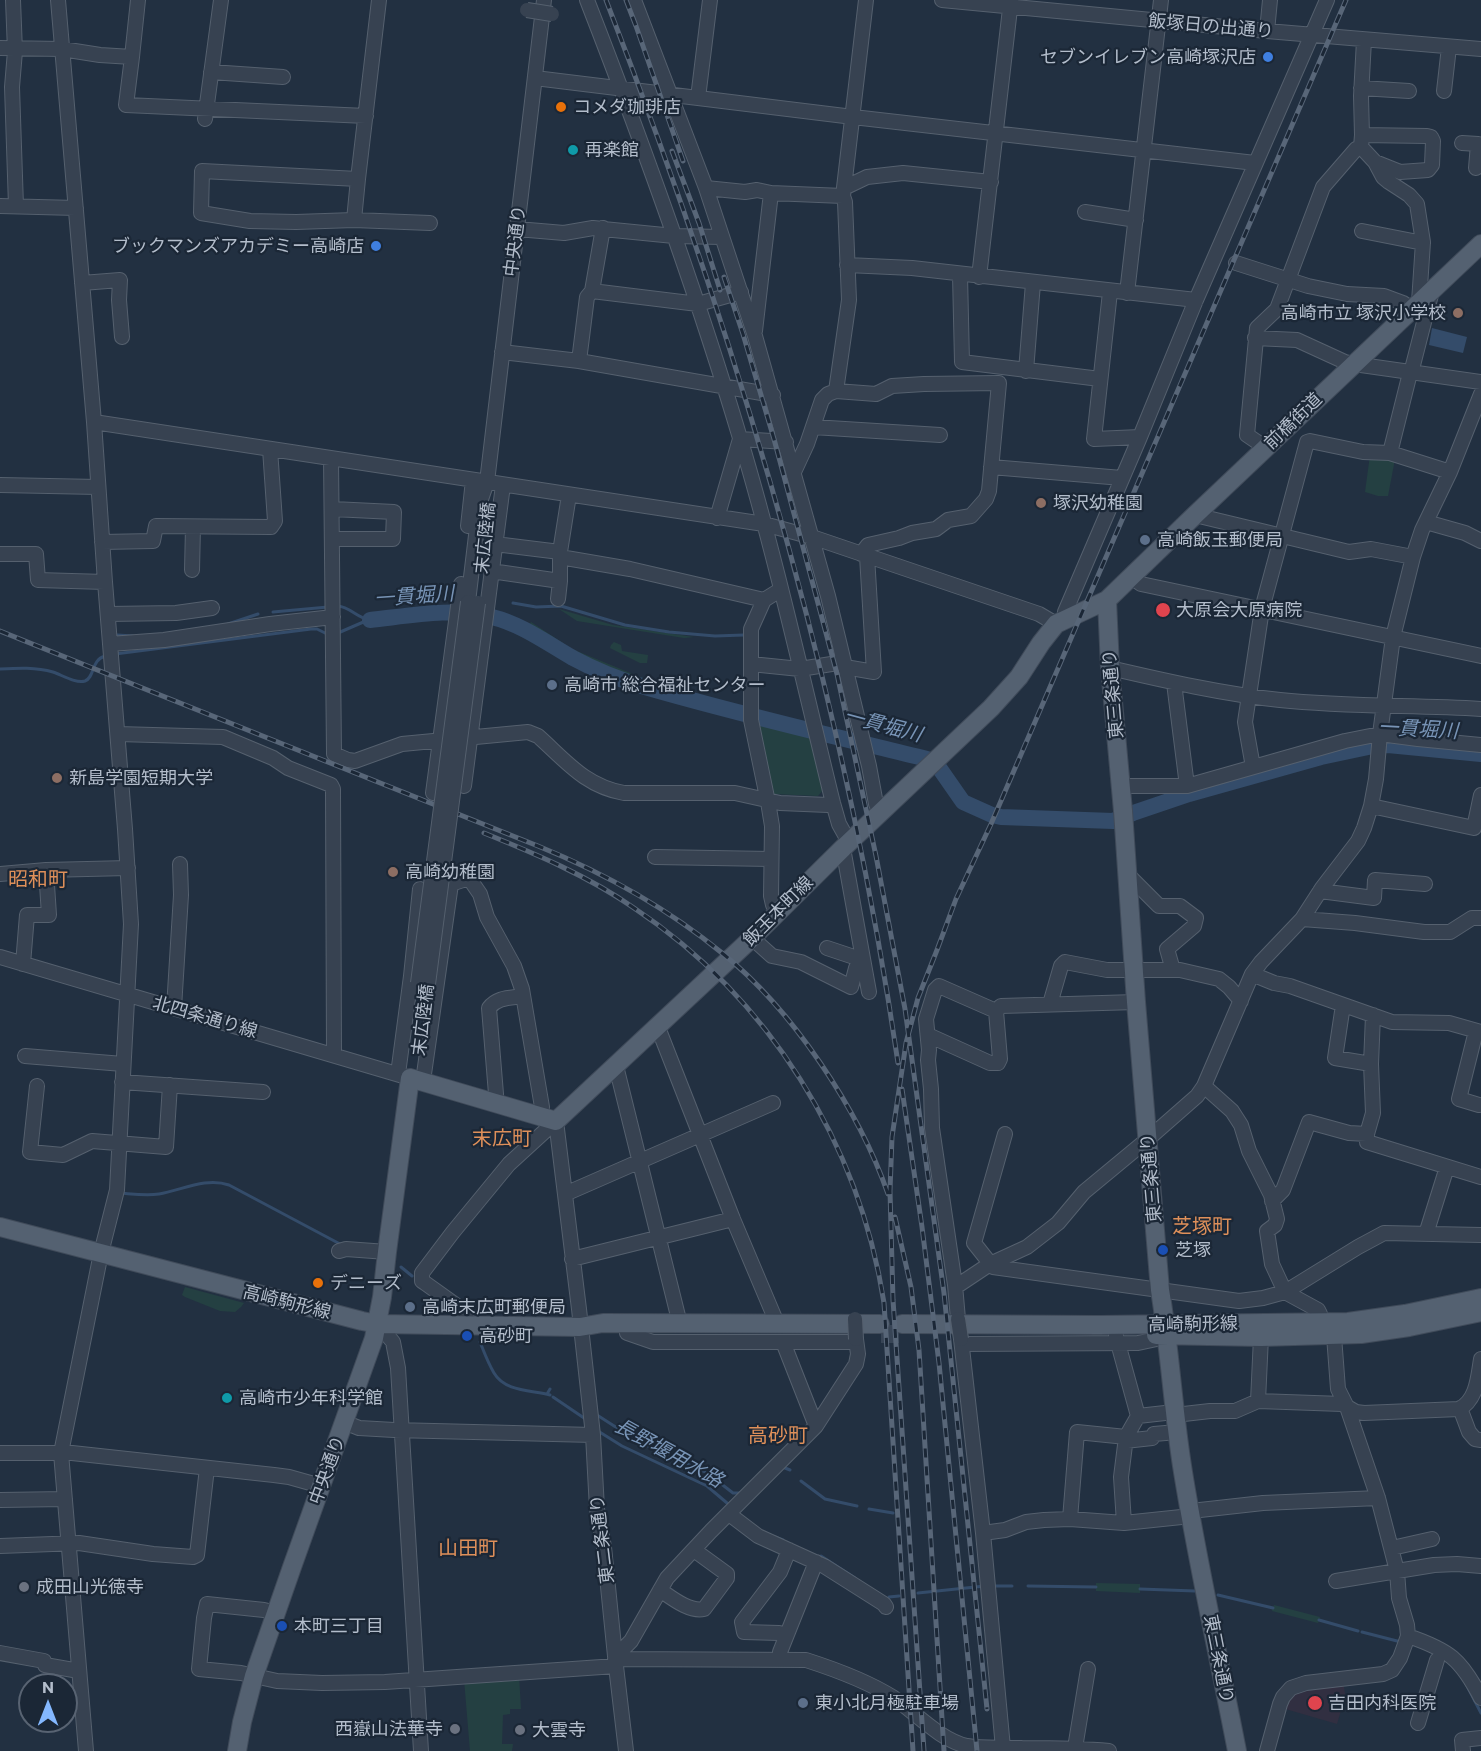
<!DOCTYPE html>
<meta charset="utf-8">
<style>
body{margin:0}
#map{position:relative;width:1481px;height:1751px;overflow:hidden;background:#223041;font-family:Commissioner,sans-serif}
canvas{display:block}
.north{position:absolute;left:18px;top:1673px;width:60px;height:60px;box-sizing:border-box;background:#1b2736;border:2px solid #586372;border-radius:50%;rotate:0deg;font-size:16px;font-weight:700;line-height:24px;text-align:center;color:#b3bdcb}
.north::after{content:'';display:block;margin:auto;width:21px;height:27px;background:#84b8ff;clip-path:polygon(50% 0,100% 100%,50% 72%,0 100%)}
</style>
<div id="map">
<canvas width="1481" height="1751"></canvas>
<div class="north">N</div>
</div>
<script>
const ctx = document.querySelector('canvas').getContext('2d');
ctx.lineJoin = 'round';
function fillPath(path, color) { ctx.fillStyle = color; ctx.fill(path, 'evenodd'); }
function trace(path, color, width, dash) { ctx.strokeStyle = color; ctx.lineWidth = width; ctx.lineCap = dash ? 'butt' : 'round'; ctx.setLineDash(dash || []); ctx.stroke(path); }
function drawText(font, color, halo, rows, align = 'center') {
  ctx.font = font + ' Commissioner,"Noto Sans JP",sans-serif'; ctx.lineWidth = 4.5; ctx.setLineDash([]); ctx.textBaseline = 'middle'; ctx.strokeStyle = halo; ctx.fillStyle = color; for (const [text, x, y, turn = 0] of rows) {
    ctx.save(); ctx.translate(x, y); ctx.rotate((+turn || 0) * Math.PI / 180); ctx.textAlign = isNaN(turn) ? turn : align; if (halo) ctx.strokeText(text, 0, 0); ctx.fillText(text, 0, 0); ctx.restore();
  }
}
const medical = new Path2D(`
 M1343,1681L1347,1705L1343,1704L1337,1724L1282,1708L1289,1694Z`);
const green = new Path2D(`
 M1370,455L1395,459L1388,496H1378L1365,492Z
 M559,609L613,625L694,637L684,638L577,621Z
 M531,622L572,649L640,677L685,687L686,695L616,674L610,670L564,649L530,624Z
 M614,642L621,645L622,651L648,655L647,663H640L610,648L611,645Z
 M757,722L812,736L824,789L818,796L773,794Z
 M185,1287L244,1303L241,1307L235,1312L220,1311L185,1297L182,1295Z
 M1096,1583L1140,1584V1593L1096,1591Z
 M1274,1605L1320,1617L1318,1623L1272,1611Z
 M519,1675L521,1709H510V1714L503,1715L502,1744H513L512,1751H470L464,1679Z`);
const water = new Path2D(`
 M1432,328L1467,337L1463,353L1429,345Z`);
const stream = new Path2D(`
 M513,603L536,607L561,606L625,625L669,632L715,636L744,635
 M338,606C350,607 357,618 370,620
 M273,612L328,607
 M228,624L258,614
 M338,633L368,620
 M117,635L133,636
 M115,654L311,629H317L327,634
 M0,669C18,668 36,667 53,672C62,675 76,684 85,681C95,677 91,660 105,656
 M120,1193C133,1194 146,1196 159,1194C182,1190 206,1177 229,1185L340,1244
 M401,1267L412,1276
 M480,1342C484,1352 488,1363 494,1373C505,1392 532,1390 550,1395
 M547,1394L550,1389
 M553,1397L584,1418
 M597,1415L639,1442L705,1472
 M598,1431L622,1446L707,1486L727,1503
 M785,1468L790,1470
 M711,1476L733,1493H742
 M801,1481L825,1499L857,1506
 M869,1509L893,1513
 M775,1537L783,1540
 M821,1556L855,1578
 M992,1586H1012
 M1028,1586L1096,1587
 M1140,1589L1195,1591
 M918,1593L985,1586
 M1218,1595L1273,1608
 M889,1597L899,1596
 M1319,1620L1358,1631
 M1362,1632L1401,1642
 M1466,1684L1481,1713`);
const river = new Path2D(`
 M370,620C408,616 454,607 492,617C521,624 547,643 573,658C595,670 620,680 645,687C738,714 833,736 927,759L940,769L963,802L992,815L1001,817L1113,821L1133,813L1189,794L1321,757L1373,746L1388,745L1481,754`);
const majorTunnel = new Path2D(`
 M881,1334H902`);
const minor = new Path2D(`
 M13,0L15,51L12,87L16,206
 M58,0L94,422L105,582L125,829L131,924L117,1190L101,1253L61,1453L86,1751
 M587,0C643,144 696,290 740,438C776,558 803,681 833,803L839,824L849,842
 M634,0L706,188L755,336L828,596L869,766L876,804L881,813
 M942,0L1267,31L1481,49
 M1267,31L1270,0
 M1364,40L1361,96L1362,135L1361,147L1375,162L1383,177L1389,182L1409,195L1417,204L1423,242L1419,302
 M0,48L62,49L100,55L132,57L126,105L366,116
 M132,57L138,0
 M211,72L283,77
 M535,78L853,117L1255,163
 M1361,88L1409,91
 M1444,91L1449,47
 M698,98L710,0
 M205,119L221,0
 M1362,135L1427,136L1431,137L1433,141L1432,165L1428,170L1400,172L1375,162
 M1462,143L1478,144
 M1476,168L1478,144L1481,145
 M358,179L202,171L201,213L250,221L296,222L354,220L430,223
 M706,188L745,192L757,190L771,193L843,196
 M844,188L867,177L903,173L991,182
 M0,206L76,208
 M1085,212L1136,220
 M354,220L358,179L379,0
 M517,229L564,233L593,228L674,236L722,237
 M1362,231L1423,243
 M1236,263L1308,286L1347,294L1384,296L1403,303L1412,309
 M847,265L912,268L1196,300
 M960,275L962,362L1100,379
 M979,277L1011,0
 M82,283L120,280L119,300L122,337
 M592,291L603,228
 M1110,292L1094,439L1140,437
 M1127,293L1161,0
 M755,331L771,193
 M1255,338L1297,340L1345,362L1354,364L1481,382
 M502,352L579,361L773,395
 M579,361L587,297L592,291L698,304L741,292
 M1026,371L1033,283
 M1411,373L1432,291
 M836,391L849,300L845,202L843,196L866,0
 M94,422L764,524L812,537L1039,614L1056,624
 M813,427L940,435
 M1266,448L1247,435L1257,328L1277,309L1323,187L1356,149L1361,147
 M1390,453L1410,373
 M331,458L334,754L348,760L355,761L402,744L528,732L538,736C566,761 585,786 624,793H735L780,803L828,805L833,803
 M991,467L1122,478
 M794,472L807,444L822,400L828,394L836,391L876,394L892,386L924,384L999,383L989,491L986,499L971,516L948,520L936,529L912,533L899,538L868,545L861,554
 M0,485L98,487
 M1195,515L1349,552L1371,549L1413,557
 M717,518L740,439L786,442
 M1426,522L1465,533L1481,541
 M468,526L473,480
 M332,539H393L394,512L333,509
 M102,542L153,541L156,526L271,527L275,521L270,449
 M495,544L560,552
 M0,554H36L38,580L105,582
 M560,557L630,569L764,600
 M192,570L193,527
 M491,571L560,581
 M1131,577L1141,584L1481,656
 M558,599L560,581V552L569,495
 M468,602L480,502L487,482L544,0
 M108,614L176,613L212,608
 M1064,620L1065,612L1140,437L1196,300L1327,0
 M110,644L164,640L270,624L333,617
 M751,664L800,669L844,662
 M845,667L874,672L867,556
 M1110,668C1166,681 1223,694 1280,700C1347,707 1414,705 1481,709
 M1174,683L1187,786
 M118,734L223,737L273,758L288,768L331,785L333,789L334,1055
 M1253,767L1245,722L1262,609L1307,442L1310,441L1363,452L1390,453L1450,472
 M464,786L503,485
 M1121,786H1187L1345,741L1380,734L1418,739L1481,745
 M433,793L461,584
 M1371,806L1474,828L1481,795
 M843,848L869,992
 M655,857L771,859
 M0,874L46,870L128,868
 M1128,875L1159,906H1180L1196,918L1194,926L1167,949L1173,970
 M1320,891L1374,898L1375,880L1425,884
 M779,910L773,905L771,896L772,826L768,802L751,720V629L764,600L780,590
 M1302,919L1355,923L1424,932H1450L1472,918H1481
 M752,938L772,956L801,962L851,987L856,968L864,967
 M827,948L863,960
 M0,957L410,1078
 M23,964L27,915H49L46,870
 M1252,974L1274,983L1290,986L1392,1022L1449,1023L1481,1032
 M1050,1004L1061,966L1065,962L1107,970H1180L1219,979L1229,987L1241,1001
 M1343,1005L1335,1058L1371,1064
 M174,1008L181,895L180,864
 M1373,1015L1371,1064L1373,1113L1367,1134V1142L1481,1177
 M657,1025L733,1219L774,1316
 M1476,1031L1459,1099L1479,1105
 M928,1035L990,1063H998L1000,1059L996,1011L1001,1006L1136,1002
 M25,1056L123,1064
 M616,1066L678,1316
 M398,1074L411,976L420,889
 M423,1081L451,884L469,878L480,894L487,917L514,966L522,989L542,1107L540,1116
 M122,1082L263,1092
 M37,1086L30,1152L63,1155L92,1141L166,1147L170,1085
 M1204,1086L1232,1111L1241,1125L1249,1151L1271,1195L1277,1219L1275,1225L1267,1231L1272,1264L1285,1292L1318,1310L1320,1314V1323
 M494,1102L496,1094L489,1008C497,997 510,998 523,996
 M556,1121L579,1309L593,1435L597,1509L604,1547L616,1666L626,1751
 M1005,1134L974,1243L993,1267L1239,1301L1263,1298L1285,1292L1358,1247L1384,1233L1481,1235
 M565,1194L773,1103
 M1272,1201L1283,1190L1309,1122L1349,1133L1367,1134
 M1426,1234L1447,1167
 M339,1251L346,1249L387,1252
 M572,1259L733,1219
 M955,1285L960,1284L990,1264L1027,1247L1058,1223L1084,1192L1148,1139L1197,1096L1204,1086L1252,974L1261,962L1302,919L1322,888L1358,841L1364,828L1371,806L1376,779L1380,734L1393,637L1413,557L1422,530L1450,472L1481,394
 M958,1319L955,1285L932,1128L931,1089L928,1060L929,1050L926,1019L935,990L939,986L996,1011
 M378,1324L393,1342L398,1368L421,1751
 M468,1325L466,1315L460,1308L425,1283L422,1281V1273L453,1232L509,1164L556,1121
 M627,1333L653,1342H856
 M1116,1336L1138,1416L1126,1437L1121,1477L1124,1523
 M961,1339L983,1533L1003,1748
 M783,1342L816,1426
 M962,1344L1138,1343L1166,1337
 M1258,1401L1261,1337
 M1460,1408L1469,1432L1475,1439L1481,1440
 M1175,1415L1210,1411H1235L1258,1401L1342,1404L1356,1412L1364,1413L1459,1409C1477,1400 1478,1377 1481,1359
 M1138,1416L1174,1412
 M344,1422L359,1428L394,1430L593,1435
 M1125,1441L1152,1438L1154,1434L1177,1432
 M0,1453H72L274,1475L289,1477L321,1486
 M0,1500L65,1499
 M1191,1511L1263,1503L1378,1498
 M729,1514L758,1536L824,1566L884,1604L886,1607
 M1070,1519L1077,1432L1126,1437
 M983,1533L1005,1530L1026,1522L1044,1520L1070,1519L1124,1523L1191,1516
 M0,1546L79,1543L153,1554L193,1557L197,1555L207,1468
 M1392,1548L1432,1539
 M1336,1581L1434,1565L1457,1564L1481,1566
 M660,1590C672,1598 689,1612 704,1609L727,1578V1574L694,1550
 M276,1613L264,1610L207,1604L204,1618L199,1669L241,1673L277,1681L322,1683L385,1682L616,1666
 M786,1635L779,1633L744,1632L742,1622L780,1572L789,1550
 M1408,1636C1449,1650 1461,1659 1481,1698
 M615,1652L623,1649L631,1641L667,1578L711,1531L816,1426L856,1364L858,1354L856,1339
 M0,1653L44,1661L45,1665L79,1671
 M615,1659L806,1660C834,1669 869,1682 894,1698C916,1713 940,1740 967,1746C985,1749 1004,1747 1022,1748C1051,1748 1080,1748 1109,1751
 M780,1660V1652L816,1562
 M1418,1723L1437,1660
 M1075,1748L1088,1669
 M1267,1751L1280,1704L1283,1697L1291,1688L1306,1683L1383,1674L1392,1670L1400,1658L1408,1636L1407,1625L1399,1598L1397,1571L1378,1498L1347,1407L1338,1389L1334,1336
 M1463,1751L1462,1740L1481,1738`);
const major = new Path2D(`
 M1107,600L1110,668L1123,811L1136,1002L1160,1290C1170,1350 1173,1411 1183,1472C1198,1565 1219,1658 1237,1751
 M0,1227L362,1321L378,1324L580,1327L603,1323L880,1324
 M902,1324L1099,1325L1348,1322L1405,1314L1481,1298
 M1156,1335L1261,1337L1361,1334L1409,1327L1481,1312
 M237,1751L242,1722L254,1676L292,1567L374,1338L382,1297L387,1252L410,1078L556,1121L752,938L843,848L991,708L1019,677L1041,643L1056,624L1107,600L1195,515L1481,244`);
const rail = new Path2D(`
 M606,0C739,342 845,699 898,1063
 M626,0L636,26L683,161
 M672,151L699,223L720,290
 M724,277L743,334L774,439L837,674L876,856L905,1009L944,1293L987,1709
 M0,631L538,846C604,873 667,908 722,953C792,1009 859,1110 888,1194
 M484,833C536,854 588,876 634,908C769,998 859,1143 884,1303L913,1751
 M902,1089L922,1227L939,1363L977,1751
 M895,1217L911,1287L919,1350L944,1751
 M924,1751L893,1300L890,1191L892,1137L906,1043L918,998L937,950L956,899L991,824L1346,0`);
const minorBridge = new Path2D(`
 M527,10L552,14
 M418,983L468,602
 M428,984L478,603
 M855,1319L856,1339
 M958,1319L961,1339`);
const markers = [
 [1268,57,6,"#3f7fe0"],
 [561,107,6,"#e8710a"],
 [573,150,6,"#0f9aa8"],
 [376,246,6,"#3f7fe0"],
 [1458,313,6,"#8d6e63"],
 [1041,503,6,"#8d6e63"],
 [1145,540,6,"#5c6f8a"],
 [1163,610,8,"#e0444e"],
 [552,685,6,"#5c6f8a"],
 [57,778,6,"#8d6e63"],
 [393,872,6,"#8d6e63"],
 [1163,1250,6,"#1a4fb4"],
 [318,1283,6,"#e8710a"],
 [410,1307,6,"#5c6f8a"],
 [467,1336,6,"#1a4fb4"],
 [227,1398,6,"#0f9aa8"],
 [24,1587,6,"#6b7280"],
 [282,1626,6,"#1a4fb4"],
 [803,1703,6,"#5c6f8a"],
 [1315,1703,8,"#e0444e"],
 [455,1729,6,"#6b7280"],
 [520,1730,6,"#6b7280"]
];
const streetNames = [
 ["飯塚日の出通り",1211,26,5],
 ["中央通り",515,241,-83],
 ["前橋街道",1293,421,-44],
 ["末広陸橋",485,538,-84],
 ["東三条通り",1113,694,-95],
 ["飯玉本町線",778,911,-45],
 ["北四条通り線",205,1017,16],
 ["末広陸橋",423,1020,-83],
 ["東三条通り",1151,1178,-95],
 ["高崎駒形線",287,1302,14],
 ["高崎駒形線",1193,1324,-1],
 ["中央通り",327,1470,-70],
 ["東二条通り",602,1539,-97],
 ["東三条通り",1219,1659,79]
];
const poiNames = [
 ["セブンイレブン高崎塚沢店",1256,57,"right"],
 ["コメダ珈琲店",573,107],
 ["再楽館",585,150],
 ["ブックマンズアカデミー高崎店",364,246,"right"],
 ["高崎市立 塚沢小学校",1446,313,"right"],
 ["塚沢幼稚園",1053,503],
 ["高崎飯玉郵便局",1157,540],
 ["大原会大原病院",1176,610],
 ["高崎市 総合福祉センター",564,685],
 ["新島学園短期大学",69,778],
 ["高崎幼稚園",405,872],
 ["芝塚",1175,1250],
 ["デニーズ",330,1283],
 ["高崎末広町郵便局",422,1307],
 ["高砂町",479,1336],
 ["高崎市少年科学館",239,1398],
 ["成田山光徳寺",36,1587],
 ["本町三丁目",294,1626],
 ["東小北月極駐車場",815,1703],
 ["吉田内科医院",1328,1703],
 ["西嶽山法華寺",443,1729,"right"],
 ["大雲寺",532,1730]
];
const waterNames = [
 ["一貫堀川",414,596,-4],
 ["一貫堀川",883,725,15],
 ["一貫堀川",1418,729,3],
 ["長野堰用水路",669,1453,29]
];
const neighbourhoodNames = [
 ["昭和町",38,879],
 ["末広町",502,1138],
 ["芝塚町",1202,1226],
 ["高砂町",778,1435],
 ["山田町",468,1548]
];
fillPath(medical, '#312f41');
fillPath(green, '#244042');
fillPath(water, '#344c6a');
trace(stream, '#344c6a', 3);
trace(river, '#344c6a', 16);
trace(majorTunnel, '#384556', 18, [18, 9]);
trace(minor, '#55606e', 16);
trace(major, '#404b5a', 20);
trace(minor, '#374251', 14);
trace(major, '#546171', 18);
trace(rail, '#586678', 5);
trace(rail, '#1b2736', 3, [9]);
trace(minorBridge, '#55606e', 16, []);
trace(minorBridge, '#374251', 14);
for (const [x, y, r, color] of markers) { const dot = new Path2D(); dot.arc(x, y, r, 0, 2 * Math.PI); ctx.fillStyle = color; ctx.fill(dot); trace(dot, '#1b2736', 2); }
drawText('18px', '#b3bdcb', '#1b2736', streetNames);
drawText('18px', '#b3bdcb', '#1b2736', poiNames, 'left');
drawText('italic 20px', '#7894b6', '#1b2736', waterNames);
drawText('20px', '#df905a', '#1b2736', neighbourhoodNames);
</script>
